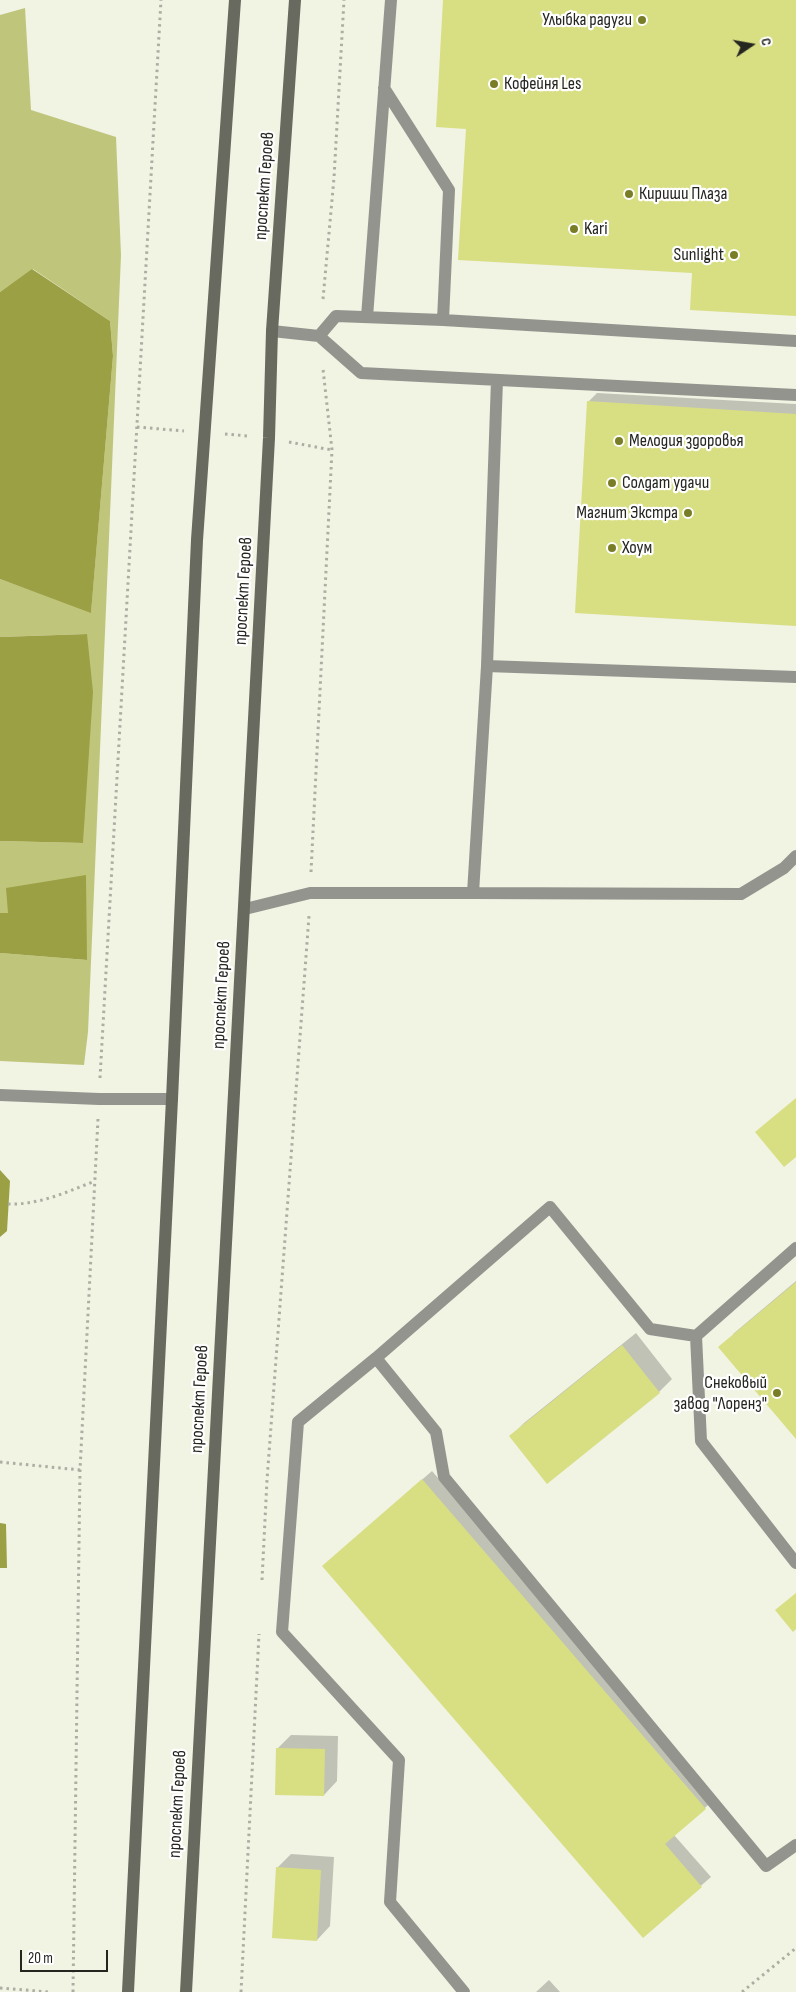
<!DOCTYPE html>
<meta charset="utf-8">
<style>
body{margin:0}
#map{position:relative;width:796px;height:1992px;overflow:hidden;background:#f1f3e3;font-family:"Sofia Sans Condensed",sans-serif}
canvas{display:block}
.north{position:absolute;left:726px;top:20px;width:50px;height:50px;-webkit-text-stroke:4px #fff;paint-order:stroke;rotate:78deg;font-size:14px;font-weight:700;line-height:20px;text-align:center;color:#252620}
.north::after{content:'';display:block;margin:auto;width:18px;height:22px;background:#252620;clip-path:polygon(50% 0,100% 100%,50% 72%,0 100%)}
.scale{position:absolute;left:20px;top:1950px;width:88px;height:22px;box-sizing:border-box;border:2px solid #252620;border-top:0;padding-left:6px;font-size:15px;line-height:18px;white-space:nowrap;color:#252620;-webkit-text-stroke:4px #fff;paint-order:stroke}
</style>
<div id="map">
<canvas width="796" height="1992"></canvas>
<div class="north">С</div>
<div class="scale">20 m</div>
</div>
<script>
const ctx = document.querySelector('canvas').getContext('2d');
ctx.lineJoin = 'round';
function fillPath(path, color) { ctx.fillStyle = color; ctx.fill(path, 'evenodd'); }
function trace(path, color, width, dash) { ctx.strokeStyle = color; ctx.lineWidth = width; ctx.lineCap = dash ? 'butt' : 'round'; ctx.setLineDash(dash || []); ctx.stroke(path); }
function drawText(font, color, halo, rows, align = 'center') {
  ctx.font = font + ' "Sofia Sans Condensed",sans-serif'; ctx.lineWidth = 4.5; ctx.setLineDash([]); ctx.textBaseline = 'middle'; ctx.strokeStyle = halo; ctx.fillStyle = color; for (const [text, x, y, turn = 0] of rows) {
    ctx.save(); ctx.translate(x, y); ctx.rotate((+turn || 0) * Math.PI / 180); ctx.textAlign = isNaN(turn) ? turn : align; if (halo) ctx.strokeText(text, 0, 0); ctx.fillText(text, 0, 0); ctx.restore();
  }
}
const green = new Path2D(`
 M25,8L31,110L116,137L121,255L88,1032L84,1065L0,1061V953L87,960L8,913H0V841L83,843L86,634L0,637V579L91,612L113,356L110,321L33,269L0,292V15Z`);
const water = new Path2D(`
 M32,269L110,321L113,356L91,613L0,579V292Z
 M87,634L93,692L83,843L0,841V637Z
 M86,875L87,960L0,953V913H8L6,888Z
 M0,1170L10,1181L7,1231L0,1237Z
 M0,1523L6,1524L7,1568H0Z`);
const shadow = new Path2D(`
 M597,393L796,404V625L588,402Z
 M796,1281V1437L733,1334Z
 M636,1333L672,1379L659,1392L511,1436L524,1423Z
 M432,1471L715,1799L674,1835L711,1877L643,1936L323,1566Z
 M291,1735L338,1736L337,1781L324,1795L278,1748Z
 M291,1854L334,1857L330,1926L317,1940L277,1868Z
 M549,1980L560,1992H536Z`);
const building = new Path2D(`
 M443,0H796V316L690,310L692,273L458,260L466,129L436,127Z
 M587,401L796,414V626L575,613Z
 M796,1098V1157L784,1167L755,1132Z
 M796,1282V1439L718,1347Z
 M622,1345L660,1393L547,1484L509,1436Z
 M422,1479L706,1809L665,1844L702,1887L643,1938L322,1566Z
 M796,1593V1629L793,1632L775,1610Z
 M276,1748L325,1749L324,1796L275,1795Z
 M276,1867L321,1870L317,1941L272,1938Z`);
const path = new Path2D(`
 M323,299L334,178L344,0
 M137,427L184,431
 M225,434L248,436
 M289,442L332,450
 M311,872L332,450L323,369
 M100,1078L161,0
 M8,1204C39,1205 67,1192 95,1181
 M0,1462L80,1470
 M262,1580L267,1480L309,916
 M0,1988L49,1992
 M73,1992L80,1470L98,1119
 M241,1992L259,1634
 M742,1992L796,1948`);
const lane = new Path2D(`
 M384,88L449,190L443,320
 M367,317L391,0
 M272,331L319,336L361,373L796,395
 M319,336L336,316L443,320L796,341
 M487,666L796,677
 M473,893L741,894L784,868L796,856
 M245,909L310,893H473L487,666L497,380
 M0,1095L99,1099H172
 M796,1248L696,1336L701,1441L796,1563
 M376,1358L436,1432L444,1477L766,1866L796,1845
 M464,1992L390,1902L399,1760L282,1632L298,1422L376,1358L550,1207L650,1329L696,1336`);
const secondary = new Path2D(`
 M128,1992L172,1099L197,540L235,0
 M186,1992L269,438L272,331L295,0`);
const markers = [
 [642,20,5,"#797d26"],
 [494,84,5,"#797d26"],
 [629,194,5,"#797d26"],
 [574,229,5,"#797d26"],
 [734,255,5,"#797d26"],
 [619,441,5,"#797d26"],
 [612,483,5,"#797d26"],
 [688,513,5,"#797d26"],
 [612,548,5,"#797d26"],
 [777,1393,5,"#797d26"]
];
const poiNames = [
 ["Улыбка радуги",632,20,"right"],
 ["Кофейня Les",504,84],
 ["Кириши Плаза",639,194],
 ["Kari",584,229],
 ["Sunlight",724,255,"right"],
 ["Мелодия здоровья",629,441],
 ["Солдат удачи",622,483],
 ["Магнит Экстра",678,513,"right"],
 ["Хоум",622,548],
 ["Снековый",767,1383,"right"],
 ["завод \"Лоренз\"",767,1404,"right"]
];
const streetNames = [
 ["проспект Героев",265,186,-86],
 ["проспект Героев",244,591,-87],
 ["проспект Героев",222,995,-87],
 ["проспект Героев",200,1399,-87],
 ["проспект Героев",178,1804,-87]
];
fillPath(green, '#c0c57c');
fillPath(water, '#9ba044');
fillPath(shadow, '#0003');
fillPath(building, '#d8de82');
trace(path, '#acaea1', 3, [2.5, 4]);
trace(lane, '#94948e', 12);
trace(secondary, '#68695f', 12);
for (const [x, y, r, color] of markers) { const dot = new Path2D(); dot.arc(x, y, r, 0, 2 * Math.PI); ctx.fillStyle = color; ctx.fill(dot); trace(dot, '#fff', 2); }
drawText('18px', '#252620', '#fff', poiNames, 'left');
drawText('18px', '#252620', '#fff', streetNames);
</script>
